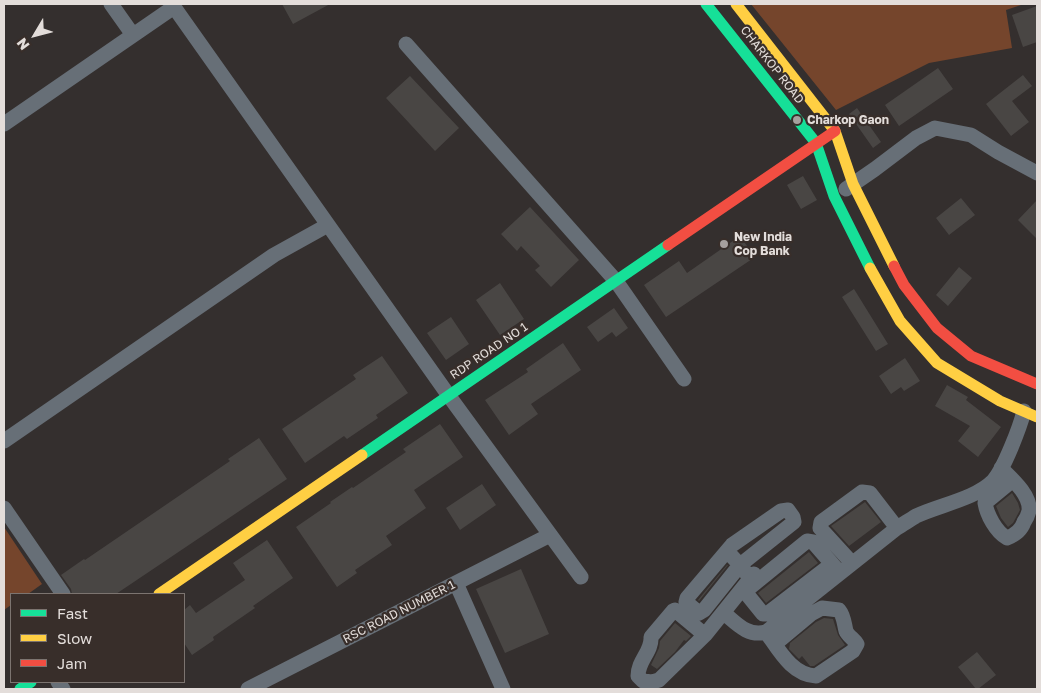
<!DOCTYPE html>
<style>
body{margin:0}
#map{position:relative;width:1041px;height:693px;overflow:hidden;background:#342f2e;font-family:"Golos Text",sans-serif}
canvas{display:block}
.frame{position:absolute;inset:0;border:5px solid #e3ddda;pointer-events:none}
.legend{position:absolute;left:10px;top:593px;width:175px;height:90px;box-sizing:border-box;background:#382e2a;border:1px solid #7c7470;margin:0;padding:6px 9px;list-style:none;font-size:15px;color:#e3ddda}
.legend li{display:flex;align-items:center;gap:10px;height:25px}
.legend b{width:25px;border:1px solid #7c7470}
.north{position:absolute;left:10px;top:10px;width:50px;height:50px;-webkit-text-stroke:4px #382e2a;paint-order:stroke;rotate:233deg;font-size:14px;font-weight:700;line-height:20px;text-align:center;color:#e3ddda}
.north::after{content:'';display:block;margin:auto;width:18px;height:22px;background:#e3ddda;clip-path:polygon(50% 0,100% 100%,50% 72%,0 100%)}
</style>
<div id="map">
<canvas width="1041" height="693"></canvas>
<div class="frame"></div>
<ul class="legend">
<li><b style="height:6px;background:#16e098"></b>Fast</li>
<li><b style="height:6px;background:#ffcf43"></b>Slow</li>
<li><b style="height:6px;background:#f24e42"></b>Jam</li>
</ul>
<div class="north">N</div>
</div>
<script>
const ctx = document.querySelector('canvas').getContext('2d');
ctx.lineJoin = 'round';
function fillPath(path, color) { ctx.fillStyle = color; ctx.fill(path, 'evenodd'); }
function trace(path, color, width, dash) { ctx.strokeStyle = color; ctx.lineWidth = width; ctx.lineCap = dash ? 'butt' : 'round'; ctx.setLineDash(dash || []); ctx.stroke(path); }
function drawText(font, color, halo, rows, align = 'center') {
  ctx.font = font + ' "Golos Text",sans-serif'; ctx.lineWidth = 4.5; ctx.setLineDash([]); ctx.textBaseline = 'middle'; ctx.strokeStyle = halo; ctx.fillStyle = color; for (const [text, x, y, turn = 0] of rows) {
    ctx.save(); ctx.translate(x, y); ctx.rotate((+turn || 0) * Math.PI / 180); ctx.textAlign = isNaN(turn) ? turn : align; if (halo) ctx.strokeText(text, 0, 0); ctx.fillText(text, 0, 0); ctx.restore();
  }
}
const green = new Path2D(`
 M751,4H1024L1006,10L1012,48L929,63L836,110Z
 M4,527L42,584L28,594H11V605L4,610Z`);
const building = new Path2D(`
 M282,4H330L293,24Z
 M1037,6V42L1023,47L1012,15Z
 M938,68L953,89L899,126L885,105Z
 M1023,75L1032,86L1012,101L1029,122L1011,136L986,104Z
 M410,76L459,128L435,151L386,98Z
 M857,108L881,142L873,148L849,114Z
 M803,176L817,200L801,209L787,185Z
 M961,198L975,215L949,235L936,218Z
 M1037,200V239L1018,220Z
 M530,207L579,260L551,287L535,270L540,266L521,246L517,251L501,234Z
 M740,236L755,257L666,317L644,285L679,261L687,273Z
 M959,267L972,278L948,306L936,295Z
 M500,283L524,319L500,335L476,300Z
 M854,289L888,344L876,351L842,297Z
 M614,308L628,328L616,337L612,332L598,342L587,327Z
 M451,317L469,344L446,360L427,333Z
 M563,343L581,370L531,404L538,414L509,435L485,400L528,372L526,369Z
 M382,356L408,393L376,415L378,418L347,439L344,436L305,463L282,429L356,379L353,375Z
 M905,358L920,381L904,391L901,387L891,394L879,376Z
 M947,385L968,397L966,400L1001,427L978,457L958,441L970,426L935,406Z
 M440,424L463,457L414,490L426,508L386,536L392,545L355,570L357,573L337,587L296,527L331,503L330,502L352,487L353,488L406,452L403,449Z
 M259,438L287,479L116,594H72L71,589L61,575L84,559L85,560L230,461L228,459Z
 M482,484L496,505L460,530L446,508Z
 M1012,493L1018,503L1020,510L1013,523L1008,527L1001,518L996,506Z
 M865,502L881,522L849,546L831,526Z
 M267,540L293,578L253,606L255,608L213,637L214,640L192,655L184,643V610L190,605L196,613L245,580L233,563Z
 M809,552L818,563L766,603L758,593Z
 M727,565H728L699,601L698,600Z
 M521,569L549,634L505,653L476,589Z
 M824,618L833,619L838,635L845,645L814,666H810L802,656L799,659L789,649L790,643L816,622Z
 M675,623L691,636L686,641L684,640L675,652L657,669L651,665L659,648L660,641Z
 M977,652L996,675L978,689H976L958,667Z`);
const street = new Path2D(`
 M111,4L133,35
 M406,44L616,281L684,379
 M4,124L174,7L449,396L581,577
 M846,189L875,169L916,138L935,128L971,135L998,152L1037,173
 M4,441L274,255L328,225
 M1001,468C1011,478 1031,495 1029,511C1028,515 1026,519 1024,522C1021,531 1015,535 1007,538C996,532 987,515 985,503L1013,480
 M4,508L63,594
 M727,551L740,565L794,522L793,517L788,510L781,511L732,545L687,598L686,602L699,613L704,610L740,565L750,578
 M852,563L820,528L821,522L862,492L870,493L897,528
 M832,564L767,614H763L746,593L748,589L807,541L813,542L840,573
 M456,583L503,689
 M724,613C737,624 748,637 766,632L897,528C903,524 910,520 916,516C939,505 975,499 993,481C1004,469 1020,427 1024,411
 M766,632C779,650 792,675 816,676L853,651L857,644C854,639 848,636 846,631C844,623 844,616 839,610L822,608L811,614L775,644
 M705,635L675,610L673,611L651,637C652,652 638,660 638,676L643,681L652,682L659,680L705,635L754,574
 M58,682L63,689
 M248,689L550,535`);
const fast = new Path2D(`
 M706,4L816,143L834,196L870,268
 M362,455L668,245
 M20,689L31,682`);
const slow = new Path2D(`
 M736,4L835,131L853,184L894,266
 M870,268L900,321L937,363L1000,401L1037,417
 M159,594L362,455`);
const jam = new Path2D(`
 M668,245L835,131
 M894,266L904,285L937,328L971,356L1037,384`);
const markers = [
 [797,120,5,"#a6a09e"],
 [724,244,5,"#a6a09e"]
];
const streetNames = [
 ["CHARKOP ROAD",772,65,52],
 ["RDP ROAD NO 1",489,351,-34],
 ["RSC ROAD NUMBER 1",399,612,-27]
];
const poiNames = [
 ["Charkop Gaon",807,120],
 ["New India",734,237],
 ["Cop Bank",734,251]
];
fillPath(green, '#75452c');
fillPath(building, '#494644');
trace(street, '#676f77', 15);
trace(fast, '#16e098', 11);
trace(slow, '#ffcf43', 11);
trace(jam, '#f24e42', 11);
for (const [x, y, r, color] of markers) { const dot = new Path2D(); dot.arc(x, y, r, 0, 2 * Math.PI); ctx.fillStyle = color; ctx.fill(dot); trace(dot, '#382e2a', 2); }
drawText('12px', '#e3ddda', '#382e2a', streetNames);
drawText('bold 12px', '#e3ddda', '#382e2a', poiNames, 'left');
</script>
